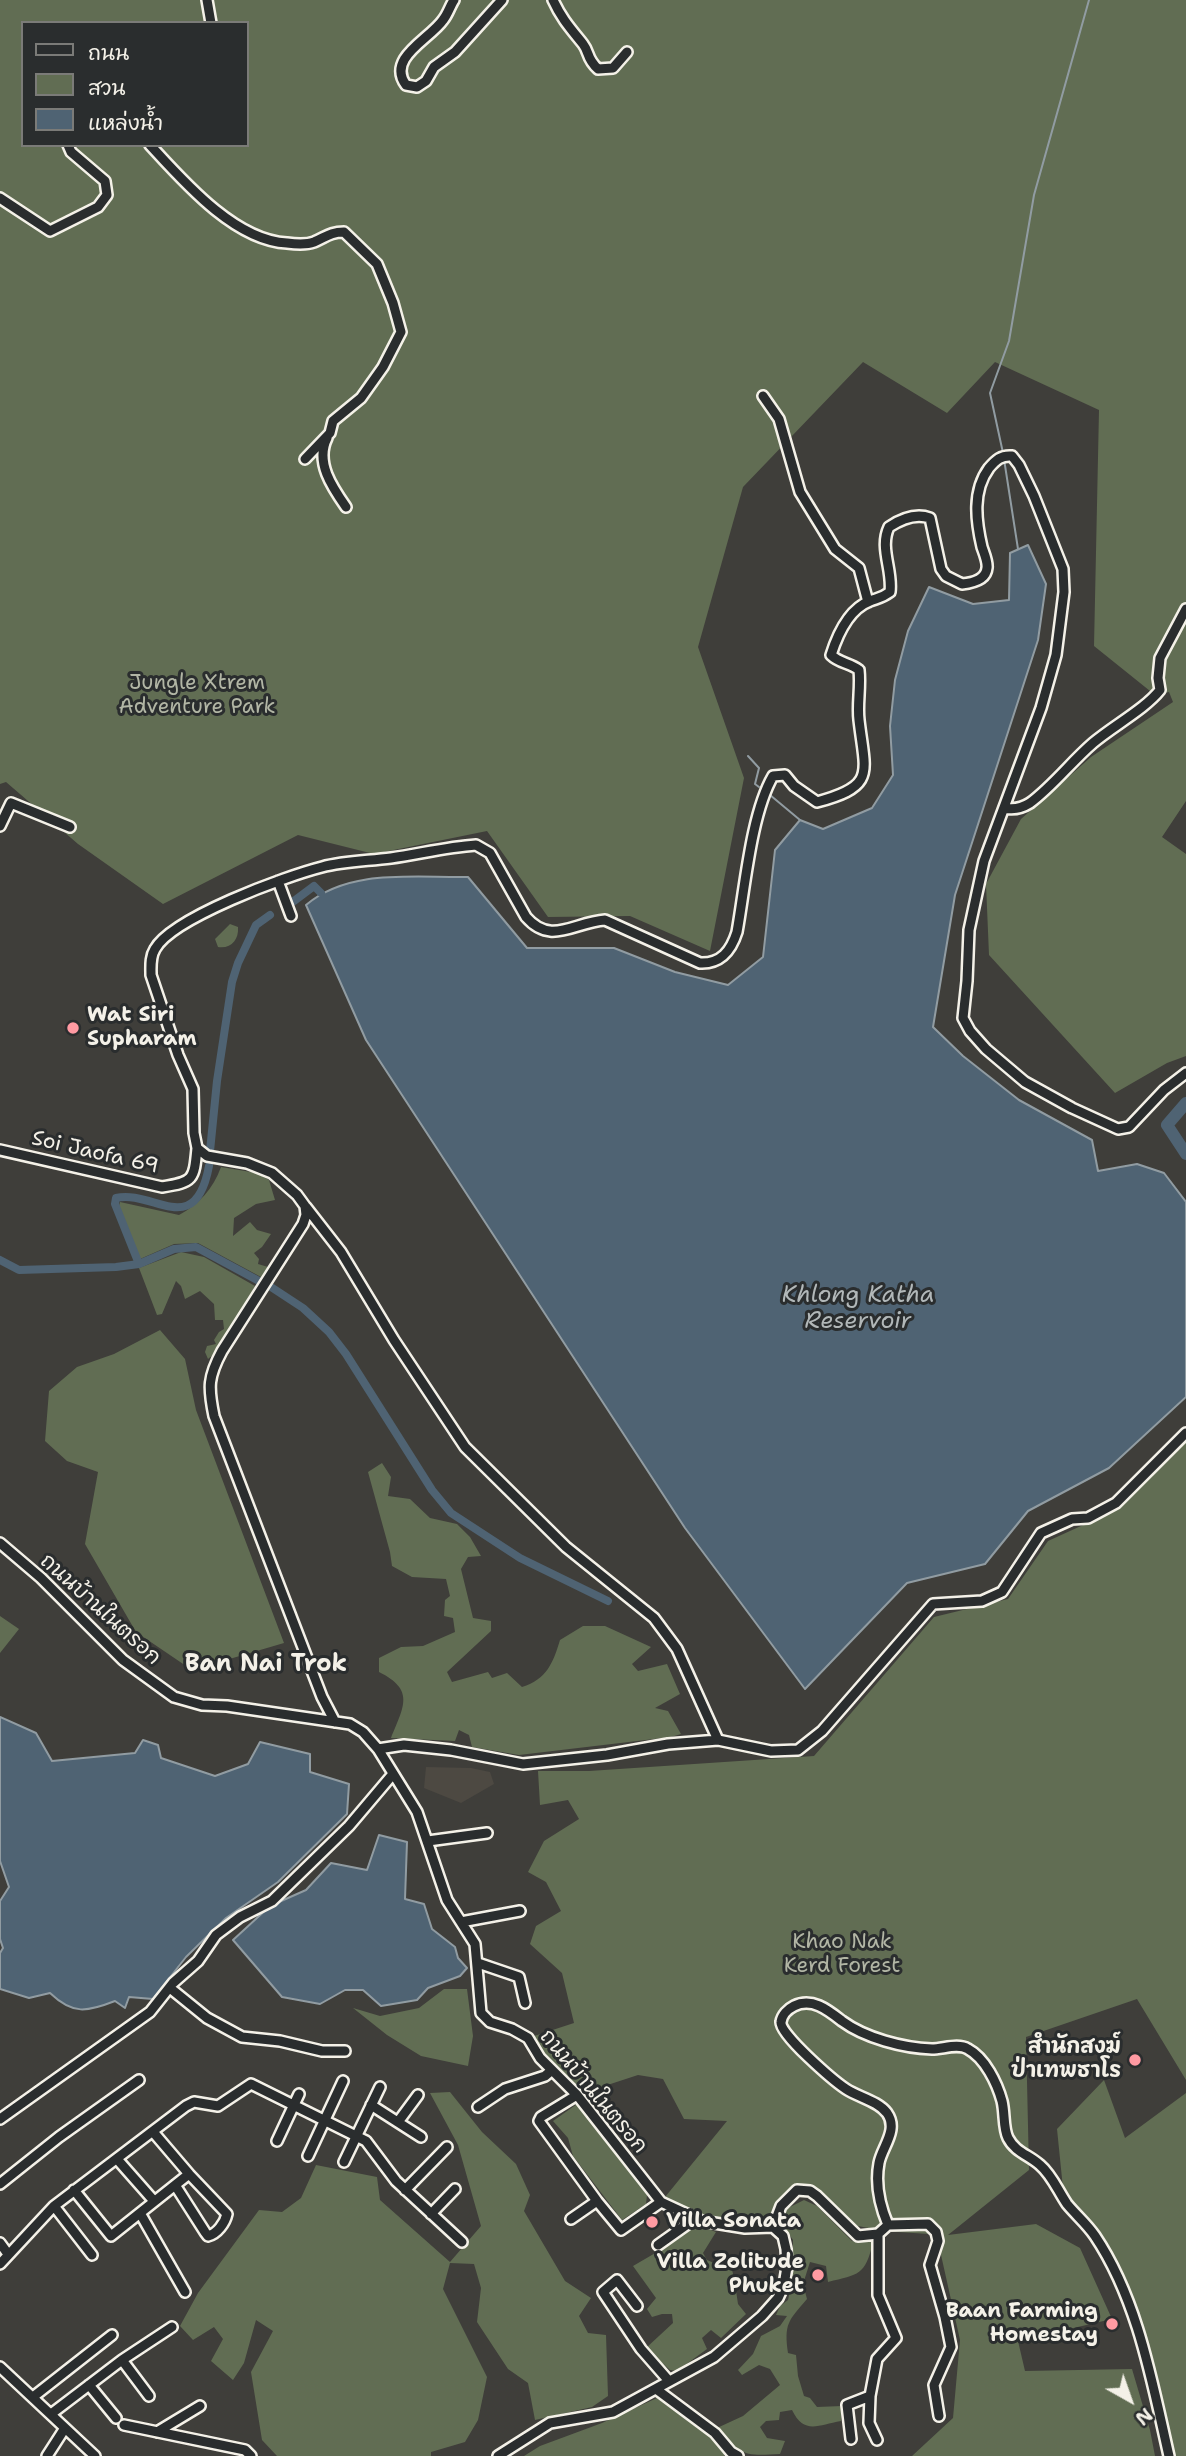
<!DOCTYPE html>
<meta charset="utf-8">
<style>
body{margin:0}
#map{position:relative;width:1186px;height:2456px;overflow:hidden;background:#3f3e3a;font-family:"Shantell Sans","Playpen Sans Thai",sans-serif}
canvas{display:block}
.legend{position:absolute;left:21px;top:21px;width:228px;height:126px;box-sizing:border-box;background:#2a2d2e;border:2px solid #7b7b78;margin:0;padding:9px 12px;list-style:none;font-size:21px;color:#f4f1e8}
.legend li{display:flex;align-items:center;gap:14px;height:35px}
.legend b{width:35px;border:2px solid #7b7b78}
.north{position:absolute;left:1095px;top:2365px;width:70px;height:70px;-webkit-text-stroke:5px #2a2d2e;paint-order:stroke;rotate:140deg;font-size:19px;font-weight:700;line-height:28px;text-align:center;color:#f4f1e8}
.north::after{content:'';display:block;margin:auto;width:24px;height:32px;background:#f4f1e8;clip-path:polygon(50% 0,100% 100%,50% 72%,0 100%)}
</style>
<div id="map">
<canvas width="1186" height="2456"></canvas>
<ul class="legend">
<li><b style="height:9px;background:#2a2d2e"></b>ถนน</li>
<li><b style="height:19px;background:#616d53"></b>สวน</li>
<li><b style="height:19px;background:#4f6373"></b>แหล่งน้ำ</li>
</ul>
<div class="north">N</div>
</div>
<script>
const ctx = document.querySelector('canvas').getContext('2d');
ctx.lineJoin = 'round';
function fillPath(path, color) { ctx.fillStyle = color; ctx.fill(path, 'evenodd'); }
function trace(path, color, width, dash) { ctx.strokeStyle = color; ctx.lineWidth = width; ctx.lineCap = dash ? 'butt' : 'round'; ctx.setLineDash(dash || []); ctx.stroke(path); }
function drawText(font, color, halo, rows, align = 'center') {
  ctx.font = font + ' "Shantell Sans","Playpen Sans Thai",sans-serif'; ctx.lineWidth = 6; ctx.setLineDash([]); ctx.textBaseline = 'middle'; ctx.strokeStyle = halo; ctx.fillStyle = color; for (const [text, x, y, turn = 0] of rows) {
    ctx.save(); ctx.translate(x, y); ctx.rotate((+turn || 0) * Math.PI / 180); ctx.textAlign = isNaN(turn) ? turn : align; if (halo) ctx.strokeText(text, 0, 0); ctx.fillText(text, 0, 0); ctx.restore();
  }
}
const built = new Path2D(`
 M426,1767L471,1768L490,1772L494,1784L461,1803L424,1788Z`);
const green = new Path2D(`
 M0,0H1186V801L1162,837L1186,854V1056L1167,1063L1115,1093L989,955L986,884L1021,819L1091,757L1173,702L1169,692L1155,695L1094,646L1099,410L995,362L947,413L863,362L743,487L698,647L744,778L710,951L630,916L548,917L487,831L374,854L298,835L163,904L78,844L6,782L0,784ZM23,23H247V145H23Z
 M230,924L238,927C239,940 231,949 218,947L215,939Z
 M221,1167L257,1173L269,1180L275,1200L256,1204L234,1218L233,1236L250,1222L257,1230L271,1234L262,1247L254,1253L259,1259L258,1264L268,1267L261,1277L198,1243L174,1244L140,1259L119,1206L120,1202L179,1215C199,1204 213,1189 221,1167Z
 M181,1252L204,1257L255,1286L221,1348L208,1359L205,1352L207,1346L216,1344L214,1340L219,1332L224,1329L223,1320H215L214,1304L200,1291L185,1299L181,1286L176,1281L162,1314L157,1315L139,1268Z
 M160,1330L185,1359L196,1410L284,1643L192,1670L136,1632L85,1544L98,1472L67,1461L45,1441L49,1391L77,1367L114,1354Z
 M1186,1436V2080L1137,1999L1026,2037L1029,2170L948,2235L1036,2224L1080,2248L1112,2319L1018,2341L1025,2371L1132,2369L1150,2430L1155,2456H912L953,2418L960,2340L937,2237L944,2235L883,2231L848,2224L806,2192L785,2201L769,2227L745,2228L661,2202L727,2121L684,2119L663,2079L638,2075L577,2095L528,2038L574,2023L562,1973L530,1944L536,1926L561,1911L546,1882L528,1872L544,1841L579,1819L568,1800L540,1805L538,1771H589L814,1756L934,1617L1008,1599L1048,1541L1116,1510Z
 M382,1463L391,1477L388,1496L410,1499L430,1518L457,1524L470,1537L481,1556L468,1557L461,1569L473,1618L491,1621V1631L447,1672L452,1682L488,1672L492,1678L507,1673L522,1687C547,1679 553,1663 560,1640L583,1626H605L651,1647L632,1664L638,1671L667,1664L680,1694L655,1708L668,1711L681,1734L671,1737L519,1755L472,1747L469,1735L459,1730L455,1741L391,1738C404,1706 415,1690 379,1672V1658L401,1647L423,1646L455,1632L453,1618L444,1616L445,1600L450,1596L446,1579L412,1577L392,1566L390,1552L368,1472Z
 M0,1616L19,1629L0,1653Z
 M444,1989H467L473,2036L468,2066L421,2056L387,2035L353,2008L380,2016L419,2008Z
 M1104,2080L1125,2138L1186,2093V2456H1169L1135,2321L1094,2235L1065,2208L1057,2129Z
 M450,2092L482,2132L516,2164L530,2195L524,2211L565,2281L591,2298L579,2316L588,2333L606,2335L608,2396L592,2407L535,2420L528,2383L508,2369L477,2322L481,2288L474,2264L450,2263L443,2289L487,2377L478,2420L465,2442L431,2452V2456H277L262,2440L251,2372L273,2331L256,2320L244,2363L233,2380L211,2361L223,2339L214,2327L193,2340L180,2326L198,2293L259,2210L282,2212L301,2198L316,2165L377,2177L380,2200L450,2262L481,2226L458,2145L430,2093Z
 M577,2104L647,2195L646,2204L622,2220L573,2156L568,2138L553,2121Z
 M804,2200L817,2206L852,2241L873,2242C865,2276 859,2274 828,2282L826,2266L810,2262L803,2284L807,2299C788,2321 784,2324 788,2353L796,2355L798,2376L804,2396L810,2398L817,2407L842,2406L841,2421C818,2425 804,2435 792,2410L780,2412L779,2420L766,2421L760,2427L767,2438L785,2441L780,2454C744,2456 741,2456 717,2428L743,2416L780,2385L770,2369L759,2365L742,2375L738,2370L753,2354L761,2336L780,2326L787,2316L776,2315L780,2306L788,2300L792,2281L793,2240L780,2221L788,2208Z
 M696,2224L716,2232L703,2253L707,2260L721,2266L730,2263L734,2277L738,2304L746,2314L721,2338L711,2330L702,2338L707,2349L677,2371L670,2370L646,2348L673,2323L672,2314H662L652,2317L647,2309L656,2298L633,2266L657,2252Z
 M657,2398L713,2439L725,2453L724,2456H524L540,2446L602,2423Z`);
const water = new Path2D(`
 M1028,545L1046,584L1038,640L955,895L933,1027L963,1056L1019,1100L1092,1140L1098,1171L1137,1164L1164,1173L1186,1202V1397L1109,1468L1028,1511L985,1564L907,1583L805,1689L685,1528L366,1040L306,905C350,868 414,878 468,877L527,948H614L675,972L728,985L763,957L775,850L800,820L823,829L872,808L893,775L890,726L895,680L908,631L929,587L973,604L1009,600L1010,553Z
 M0,1717L36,1733L52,1761L135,1753L143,1740L158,1745L161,1758L215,1776L248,1764L260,1742L310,1754V1772L349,1784L347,1814L278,1882L226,1918L186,1957L153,1999L129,1997L125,2008L115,2001C87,2012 73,2015 50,1993L29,1998L0,1989V1953L3,1948L0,1939V1901L9,1887L0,1861Z
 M379,1835L407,1842L405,1899L424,1904L432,1929L455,1947L458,1958L467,1968L460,1976L428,1988L417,2000L381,2006L363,1990H345L320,2004L282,1997L233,1940L270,1906L306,1890L331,1863L367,1870Z`);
const stream = new Path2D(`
 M1003,453L990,393L1009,341L1034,195L1089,0
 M1004,459L1018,549
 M748,756L759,768L755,784L759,787
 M770,795L800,820`);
const canal = new Path2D(`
 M294,901L314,886L321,893
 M210,1151L217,1081L232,982L238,963L256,925L270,915
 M0,1260L19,1270L116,1267L139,1264L174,1249L196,1247L259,1281
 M139,1264L115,1204L116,1198C153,1189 195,1241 209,1166
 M271,1287L303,1308L329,1332L346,1354L432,1490L451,1513L520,1558L608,1601`);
const river = new Path2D(`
 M1186,1103L1167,1125L1186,1154`);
const minor = new Path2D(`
 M207,0L211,23
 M454,0C450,6 448,14 443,20C430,39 386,58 406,85L417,87L426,81L434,67L455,52L502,0
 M553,0C561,18 571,29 583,44C590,53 586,58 598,69L613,68L627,52
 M150,145C183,181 235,241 287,243C295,244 306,245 314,242C326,237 330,232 344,232L377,264L393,303L401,332L383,367L361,398L333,421L330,433L305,459
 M0,198L50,231L98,207L107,195L105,181L71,152L68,145
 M763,396L779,419L800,492L835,549L859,568L868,602
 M327,438C315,462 332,487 346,507
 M1005,808C1014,810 1022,808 1030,803C1053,786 1071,762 1093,743C1113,726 1145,709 1160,690L1158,678L1160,658L1186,609
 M0,826L11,803L70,827
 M278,881L291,916
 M0,1150L162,1187C194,1182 194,1180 197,1148
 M306,1207L341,1252L394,1340L465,1447L566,1547L654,1618L677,1649L718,1740
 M0,1543L41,1578L123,1660L174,1697L202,1705L227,1706L350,1724L363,1732L378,1749L417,1812L447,1900L475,1944L481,2013L490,2022L512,2029L528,2038L540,2058L577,2095L661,2202L702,2221L745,2228L773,2227
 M335,1722L322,1697L214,1416C208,1387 208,1377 222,1351L303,1224L306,1215L305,1206L297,1195L272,1173L247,1163L207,1156L197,1148L194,1133L193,1089L178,1055L151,975C151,966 150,957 155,949C172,918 286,876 322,867C344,861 368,861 391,858C419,854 447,847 476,845L490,853L526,917C551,946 574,922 605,920L700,963C721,964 731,951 737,932C745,888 751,814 773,776L785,775L794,786L817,802C877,786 865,773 859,720C857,704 861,687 859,670C850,663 839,663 831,655C837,636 849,609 870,601C878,598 882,598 890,592C893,570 879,548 889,527C901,519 916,513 930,518L941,569L946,576L962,584C972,583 986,580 987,568C988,562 984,553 982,547C976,521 972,491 989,468C996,460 1001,455 1012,456L1019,465L1034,496L1063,569L1064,592L1056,655L1041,708L984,861L969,930L967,981L963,1018L970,1031L986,1049L1025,1082L1072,1108L1118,1129L1129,1127L1164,1090L1186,1073
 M378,1749L404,1745L451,1750L523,1764L607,1755L668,1744L718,1740L771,1751L798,1750L822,1731L933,1604L982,1601L1002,1592L1041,1533L1072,1519L1088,1518L1116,1503L1186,1433
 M428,1841L487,1833
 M461,1922L520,1911
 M478,1963L519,1977L525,2003
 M170,1988L207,2018L242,2037L280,2041L322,2051H345
 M577,2095L541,2117L539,2121L597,2201
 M371,2105L421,2137
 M478,2107L505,2089L545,2076L552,2070
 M0,2119L150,2012L173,1983L198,1961L216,1935L240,1917L272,1901L349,1826L393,1774
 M398,2122L418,2095
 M277,2141L299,2094
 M308,2156L343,2081
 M117,2159L154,2201
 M344,2162L380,2087
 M0,2184L59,2137L139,2080
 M175,2185L205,2232L208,2236C217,2234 225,2223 227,2214L189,2174
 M74,2190L111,2236L189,2174L154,2133
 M405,2190L447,2147
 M54,2206L92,2255
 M140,2213L185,2292
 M431,2214L455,2189
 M571,2219L597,2201L621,2230L661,2202
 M888,2225L928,2224L936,2232L938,2241L930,2265L945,2317L951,2347L934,2385L939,2416
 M773,2227L781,2206L797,2190L810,2191L817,2196L858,2236L878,2234L888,2225C880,2206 875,2184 879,2163C882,2147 899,2130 887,2113C878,2101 858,2097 846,2089C834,2081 779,2034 781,2022C782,2015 788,2009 794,2006C812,1997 828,2010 842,2021C865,2038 903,2048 932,2049C943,2049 958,2043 968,2049C985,2058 997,2083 1002,2101C1005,2113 1003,2128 1008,2138C1015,2152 1029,2155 1040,2165C1052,2175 1058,2191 1067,2204C1076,2215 1087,2224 1095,2236C1138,2300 1152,2382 1169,2456
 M0,2243L8,2254
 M658,2245L696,2218
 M0,2264L54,2206L186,2106L194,2102L218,2106L251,2084L366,2141L396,2181L462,2242
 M637,2306L617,2280L603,2292L641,2349L669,2381
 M122,2360L149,2396
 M0,2367L95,2456
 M89,2385L116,2418
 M656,2389L715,2433L731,2452L738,2456
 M33,2397L112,2335
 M51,2414L122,2360L172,2327
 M124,2425L245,2450L251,2456
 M157,2432L200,2406
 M851,2439L847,2405L870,2396
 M877,2440L869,2423L870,2396L877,2359L896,2338L878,2295V2234
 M47,2456L65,2428
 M498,2456L550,2423L613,2412L714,2357L762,2316L778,2298L784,2285L787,2267L786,2249L783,2236L773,2227`);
const markers = [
 [73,1028,7,"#ff9aa2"],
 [1135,2060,7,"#ff9aa2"],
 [652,2222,7,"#ff9aa2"],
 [818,2275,7,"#ff9aa2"],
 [1112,2324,7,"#ff9aa2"]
];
const parkNames = [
 ["Jungle Xtrem",197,684],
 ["Adventure Park",197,708],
 ["Khao Nak",842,1943],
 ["Kerd Forest",842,1967]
];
const poiNames = [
 ["Wat Siri",87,1016,"left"],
 ["Supharam",87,1040,"left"],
 ["สำนักสงฆ์",1121,2048],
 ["ป่าเทพธาโร",1121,2072],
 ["Villa Sonata",666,2222,"left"],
 ["Villa Zolitude",804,2263],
 ["Phuket",804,2287],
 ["Baan Farming",1098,2312],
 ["Homestay",1098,2336]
];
const streetNames = [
 ["Soi Jaofa 69",95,1153,13],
 ["ถนนบ้านในตรอก",100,1610,42],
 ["ถนนบ้านในตรอก",593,2092,50]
];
const waterNames = [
 ["Khlong Katha",858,1296],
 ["Reservoir",858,1322]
];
const quarterNames = [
 ["Ban Nai Trok",266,1665]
];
fillPath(built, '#4d4942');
fillPath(green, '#616d53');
fillPath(water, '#4f6373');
trace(water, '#919ca2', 2);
trace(stream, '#919ca2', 2);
trace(canal, '#4f6373', 8);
trace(river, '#4f6373', 12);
trace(minor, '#f4f1e8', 14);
trace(minor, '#2a2d2e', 9);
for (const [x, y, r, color] of markers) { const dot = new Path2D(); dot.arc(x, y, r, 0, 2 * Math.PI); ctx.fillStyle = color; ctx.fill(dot); trace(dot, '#2a2d2e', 2.5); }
drawText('21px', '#b2b6a5', '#2a2d2e', parkNames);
drawText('bold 21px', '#f4f1e8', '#2a2d2e', poiNames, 'right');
drawText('21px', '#f4f1e8', '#2a2d2e', streetNames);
drawText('italic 23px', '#b2b8b9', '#2a2d2e', waterNames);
drawText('bold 24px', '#f4f1e8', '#2a2d2e', quarterNames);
</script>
